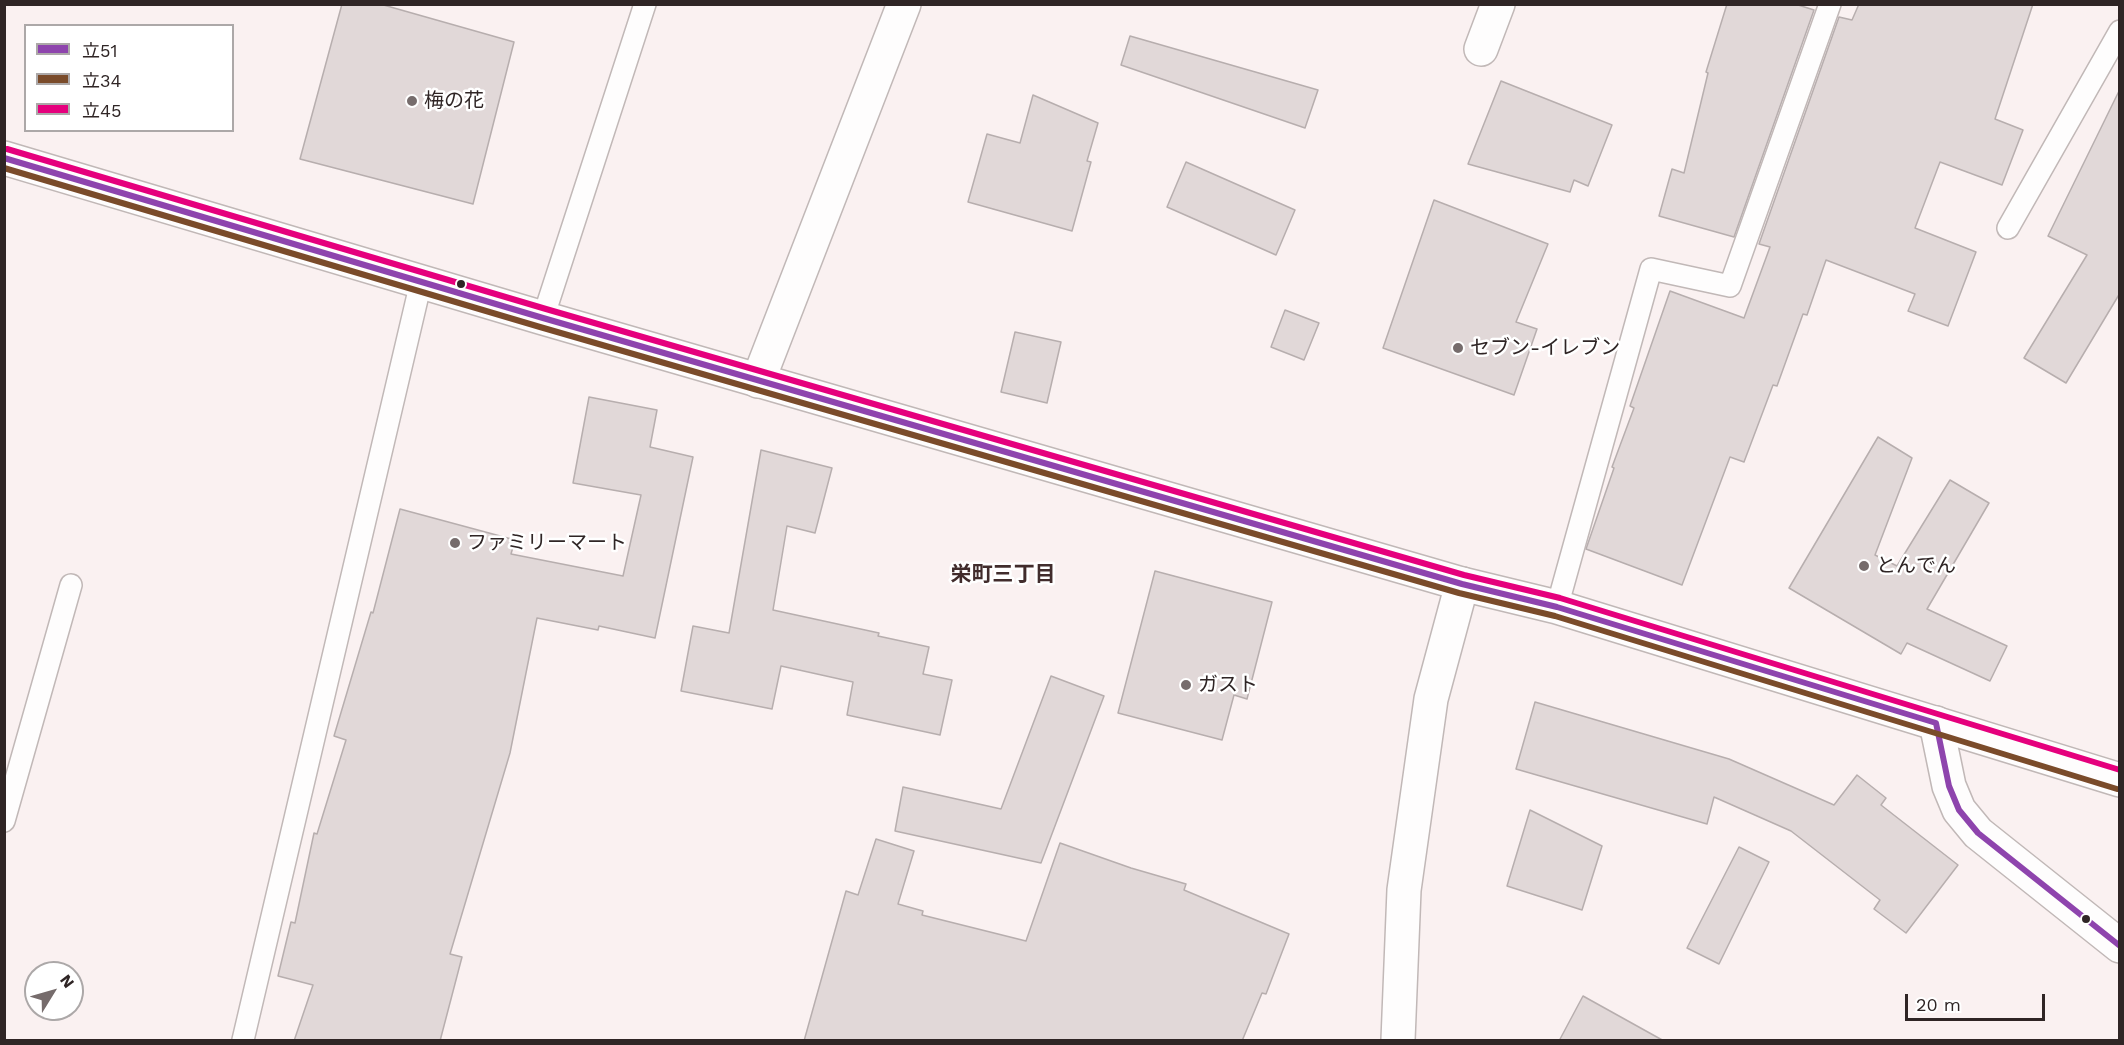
<!DOCTYPE html>
<meta charset="utf-8">
<style>
body{margin:0}
#map{position:relative;width:2124px;height:1045px;overflow:hidden;background:#faf1f1;font-family:"Work Sans","Noto Sans JP",sans-serif}
canvas{display:block}
.frame{position:absolute;inset:0;border:6px solid #2f2525;pointer-events:none}
.legend{position:absolute;left:24px;top:24px;width:210px;height:108px;box-sizing:border-box;background:#fff;border:2px solid #aca8a8;margin:0;padding:8px 10px;list-style:none;font-size:18px;color:#2f2525}
.legend li{display:flex;align-items:center;gap:12px;height:30px}
.legend b{width:30px;border:2px solid #aca8a8}
.north{position:absolute;left:24px;top:961px;width:60px;height:60px;box-sizing:border-box;background:#fff;border:2px solid #aca8a8;border-radius:50%;rotate:53deg;font-size:16px;font-weight:700;line-height:24px;text-align:center;color:#2f2525}
.north::after{content:'';display:block;margin:auto;width:21px;height:27px;background:#766c6c;clip-path:polygon(50% 0,100% 100%,50% 72%,0 100%)}
.scale{position:absolute;left:1905px;top:994px;width:140px;height:27px;box-sizing:border-box;border:3px solid #2f2525;border-top:0;padding-left:8px;font-size:18px;line-height:21px;white-space:nowrap;color:#2f2525;-webkit-text-stroke:4px #fff;paint-order:stroke}
</style>
<div id="map">
<canvas width="2124" height="1045"></canvas>
<div class="frame"></div>
<ul class="legend">
<li><b style="height:8px;background:#8e44ad"></b>立51</li>
<li><b style="height:8px;background:#7a4b2a"></b>立34</li>
<li><b style="height:8px;background:#e5007d"></b>立45</li>
</ul>
<div class="north">N</div>
<div class="scale">20 m</div>
</div>
<script>
const ctx = document.querySelector('canvas').getContext('2d');
ctx.lineJoin = 'round';
function fillPath(path, color) { ctx.fillStyle = color; ctx.fill(path, 'evenodd'); }
function trace(path, color, width, dash) { ctx.strokeStyle = color; ctx.lineWidth = width; ctx.lineCap = dash ? 'butt' : 'round'; ctx.setLineDash(dash || []); ctx.stroke(path); }
function drawText(font, color, halo, rows, align = 'center') {
  ctx.font = font + ' "Work Sans","Noto Sans JP",sans-serif'; ctx.lineWidth = 5; ctx.setLineDash([]); ctx.textBaseline = 'middle'; ctx.strokeStyle = halo; ctx.fillStyle = color; for (const [text, x, y, turn = 0] of rows) {
    ctx.save(); ctx.translate(x, y); ctx.rotate((+turn || 0) * Math.PI / 180); ctx.textAlign = isNaN(turn) ? turn : align; if (halo) ctx.strokeText(text, 0, 0); ctx.fillText(text, 0, 0); ctx.restore();
  }
}
const building = new Path2D(`
 M342,4H380L514,42L473,204L300,159Z
 M1727,4H1795L1814,10L1734,237L1659,216L1672,169L1684,173L1708,73L1706,72Z
 M1859,4H2033L1995,119L2023,130L2002,185L1940,162L1915,228L1976,252L1948,326L1908,311L1915,294L1826,260L1807,315L1803,314L1777,386L1773,385L1744,462L1730,457L1682,585L1586,549L1614,468L1612,467L1634,408L1630,406L1670,291L1744,318L1770,247L1759,244L1839,17L1852,20Z
 M1130,36L1318,90L1305,128L1121,65Z
 M1501,81L1612,125L1588,186L1574,180L1570,192L1468,164Z
 M2120,89V293L2066,383L2024,358L2087,255L2048,236Z
 M1033,95L1098,123L1087,161L1091,162L1072,231L968,202L987,134L1020,143Z
 M1186,162L1295,210L1276,255L1167,207Z
 M1434,200L1548,244L1516,322L1537,329L1514,395L1383,348Z
 M1285,310L1319,323L1304,360L1271,347Z
 M1015,332L1061,342L1047,403L1001,392Z
 M589,397L657,410L650,447L693,457L655,638L599,626L598,630L537,618L510,753L450,954L462,957L440,1041H294L313,985L278,976L291,922L295,923L314,833L317,834L346,740L334,736L371,612L373,613L400,509L515,540L511,554L623,576L641,495L573,483Z
 M1878,437L1912,458L1875,555L1897,566L1950,480L1989,503L1927,609L2007,646L1990,681L1907,643L1901,654L1789,588Z
 M761,450L832,468L815,533L787,526L773,610L879,633L878,636L929,647L923,674L952,680L940,735L847,715L853,682L781,666L772,709L681,691L693,626L729,633Z
 M1155,571L1272,602L1247,699L1234,695L1222,740L1118,713Z
 M1051,676L1104,696L1041,863L895,831L903,787L1001,809Z
 M1535,702L1729,759L1834,805L1857,775L1886,798L1881,805L1958,865L1906,933L1874,909L1880,900L1791,831L1714,797L1707,824L1516,769Z
 M1530,810L1602,846L1582,910L1507,886Z
 M876,839L914,851L898,904L923,911L922,915L1026,941L1060,843L1131,868L1186,884L1184,890L1289,934L1266,994L1262,993L1242,1041H804L846,891L858,895Z
 M1739,847L1769,862L1719,964L1687,948Z
 M1583,996L1664,1041H1559Z`);
const lane = new Path2D(`
 M2008,228L2120,31
 M543,318L645,4
 M1557,607L1651,269L1730,286L1830,4
 M4,821L71,585
 M243,1040L421,282`);
const street = new Path2D(`
 M1481,49L1498,4
 M758,381L904,4
 M1398,1040L1404,890L1431,699L1462,584`);
const secondary = new Path2D(`
 M1936,723L1949,786L1959,810L1978,833L2120,946`);
const primary = new Path2D(`
 M4,158L543,318L1462,584L1557,607L2120,780`);
const bus1 = new Path2D(`
 M4,158L543,318L1462,584L1557,607L1936,723L1949,786L1959,810L1978,833L2120,946`);
const bus2 = new Path2D(`
 M4,168L540,327L1459,593L1555,616L2117,789`);
const bus3 = new Path2D(`
 M7,149L546,309L1464,575L1560,598L2120,770`);
const markers = [
 [412,101,6,"#766c6c"],
 [461,284,5,"#2f2525"],
 [1458,348,6,"#766c6c"],
 [455,543,6,"#766c6c"],
 [1864,566,6,"#766c6c"],
 [1186,685,6,"#766c6c"],
 [2086,919,5,"#2f2525"]
];
const poiNames = [
 ["梅の花",424,101],
 ["セブン-イレブン",1470,348],
 ["ファミリーマート",467,543],
 ["とんでん",1876,566],
 ["ガスト",1198,685]
];
const neighbourhoodNames = [
 ["栄町三丁目",1003,575]
];
fillPath(building, '#e1d8d8');
trace(building, '#b7aeae', 1.5);
trace(lane, '#c1b8b7', 24);
trace(street, '#c1b8b7', 36);
trace(secondary, '#c1b8b7', 36);
trace(primary, '#c1b8b7', 36);
trace(lane, '#fefdfd', 21);
trace(street, '#fefdfd', 33);
trace(secondary, '#fefdfd', 33);
trace(primary, '#fefdfd', 33);
trace(bus1, '#8e44ad', 6);
trace(bus2, '#7a4b2a', 6);
trace(bus3, '#e5007d', 6);
for (const [x, y, r, color] of markers) { const dot = new Path2D(); dot.arc(x, y, r, 0, 2 * Math.PI); ctx.fillStyle = color; ctx.fill(dot); trace(dot, '#fff', 2); }
drawText('20px', '#2f2525', '#fff', poiNames, 'left');
drawText('bold 21px', '#412c2c', '#fff', neighbourhoodNames);
</script>
